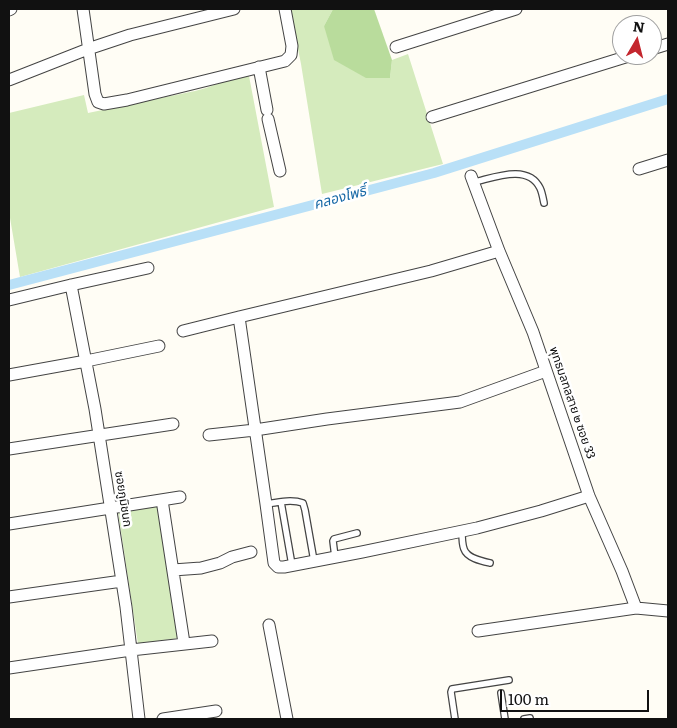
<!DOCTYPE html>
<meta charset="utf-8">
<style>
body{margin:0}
#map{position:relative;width:677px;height:728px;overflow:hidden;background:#fffdf5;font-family:Literata,serif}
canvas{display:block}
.frame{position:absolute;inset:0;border:10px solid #111;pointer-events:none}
.north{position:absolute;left:612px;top:15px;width:50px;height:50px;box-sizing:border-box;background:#fff;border:1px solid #a0a0a0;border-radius:50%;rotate:8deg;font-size:14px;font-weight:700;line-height:20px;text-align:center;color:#111}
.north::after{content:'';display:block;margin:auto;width:18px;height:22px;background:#c4262e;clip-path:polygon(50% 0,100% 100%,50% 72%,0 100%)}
.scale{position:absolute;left:500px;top:690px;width:149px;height:22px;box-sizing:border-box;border:2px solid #111;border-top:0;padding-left:6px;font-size:15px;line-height:18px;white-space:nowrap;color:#111;-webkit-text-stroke:4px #fff;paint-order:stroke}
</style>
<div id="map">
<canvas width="677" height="728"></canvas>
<div class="frame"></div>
<div class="north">N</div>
<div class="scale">100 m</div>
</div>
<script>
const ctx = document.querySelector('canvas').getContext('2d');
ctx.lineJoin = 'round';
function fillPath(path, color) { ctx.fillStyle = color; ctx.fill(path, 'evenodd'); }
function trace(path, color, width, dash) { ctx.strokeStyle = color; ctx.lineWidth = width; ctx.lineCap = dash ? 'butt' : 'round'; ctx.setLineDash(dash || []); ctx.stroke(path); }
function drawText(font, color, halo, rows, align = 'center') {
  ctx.font = font + ' Literata,"Noto Sans Thai",serif'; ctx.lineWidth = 5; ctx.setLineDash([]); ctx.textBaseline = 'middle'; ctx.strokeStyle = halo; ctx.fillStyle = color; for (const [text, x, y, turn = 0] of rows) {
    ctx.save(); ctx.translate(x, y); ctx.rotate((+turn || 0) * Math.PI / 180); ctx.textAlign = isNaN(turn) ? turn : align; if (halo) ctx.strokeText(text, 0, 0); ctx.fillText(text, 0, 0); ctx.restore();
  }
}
const green = new Path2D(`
 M290,9H333L324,26L390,78L392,60L408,54L443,164L322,194L301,64Z
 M249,76L274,207L20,277L9,212V113L84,95L88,113L195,91L206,88L225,81Z
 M158,505L179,638L138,644L118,512Z`);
const forest = new Path2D(`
 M333,9H374L392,60L390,78H366L334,60L324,26Z`);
const canal = new Path2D(`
 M9,285L434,173L668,99`);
const service = new Path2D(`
 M474,182C493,178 528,163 540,188C542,192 543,198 544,203
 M281,502L292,565
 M266,504C278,502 292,499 303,503L305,510L314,561
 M462,531C462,536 462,544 464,549C467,558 481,561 490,563
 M335,557L333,541L334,539L357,533
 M501,693L505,719
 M455,719L451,692L452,689L509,680
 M524,719L530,718`);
const minor = new Path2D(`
 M83,9L95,94L98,102L104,104L127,100L285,61L291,55L292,46L285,9
 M9,10L11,9
 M396,47L516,9
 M652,49L668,44
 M259,67L267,110
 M9,80L88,49L130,35L234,9
 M432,117L632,55
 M268,119L280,171
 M639,169L668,160
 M471,176L499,251L533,332L589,496L622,571L636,608L668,611
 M71,285L95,409L126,607L139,719
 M9,300L71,285L148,268
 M239,317L266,504L274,563L278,567H284L362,552L477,528L541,511L589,496
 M183,331L239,317L431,271L499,251
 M9,375L86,361L159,346
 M209,435L255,430L327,419L460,402L546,371
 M9,449L173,424
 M162,500L184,643
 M9,524L180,497
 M173,570L201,568L220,563L232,557L251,552
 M9,597L122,581
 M269,625L287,719
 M478,631L636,608
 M9,668L131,650L212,641
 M163,719L216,711`);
const streetNames = [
 ["พุทธมลฑลสาย ๒ ซอย 33",572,403,71],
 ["ซอยภูมิชนก",123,499,81]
];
const waterNames = [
 ["คลองโพธิ์",340,198,-15]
];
fillPath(green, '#d5ebbd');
fillPath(forest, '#b9dc9c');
trace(canal, '#b9e0f7', 10);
trace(service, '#444', 8);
trace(minor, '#444', 13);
trace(service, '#fff', 5.5);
trace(minor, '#fff', 11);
drawText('12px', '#111', '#fff', streetNames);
drawText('italic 14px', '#1768a6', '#fff', waterNames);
</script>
